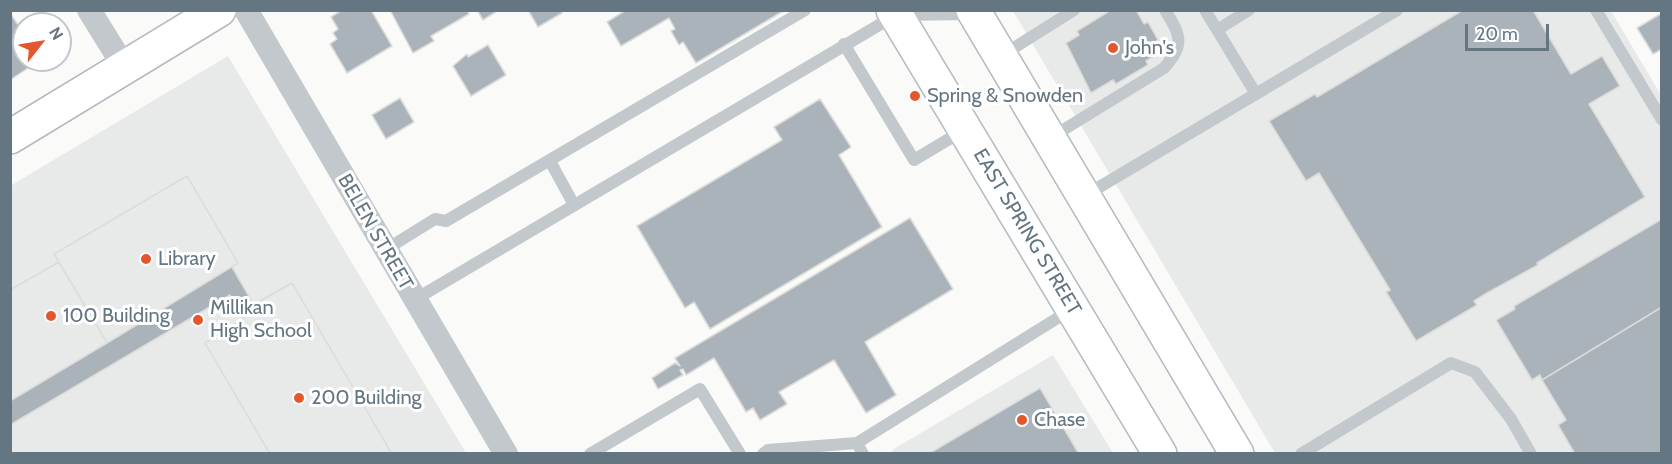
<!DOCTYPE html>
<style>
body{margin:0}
#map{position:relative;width:1672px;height:464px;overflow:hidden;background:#fafaf8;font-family:Cabin,sans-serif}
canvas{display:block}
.frame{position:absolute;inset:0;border:12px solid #657683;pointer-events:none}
.north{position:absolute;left:12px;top:12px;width:60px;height:60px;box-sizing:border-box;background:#fff;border:2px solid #c1c8cd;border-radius:50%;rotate:59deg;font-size:16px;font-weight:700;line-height:24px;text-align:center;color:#657683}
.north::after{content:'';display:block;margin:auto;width:21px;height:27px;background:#e4572e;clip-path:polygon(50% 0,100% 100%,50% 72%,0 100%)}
.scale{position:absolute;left:1465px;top:24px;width:84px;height:27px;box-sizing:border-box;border:3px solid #657683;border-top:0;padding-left:8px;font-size:18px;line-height:21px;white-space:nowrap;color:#657683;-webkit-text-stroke:4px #fff;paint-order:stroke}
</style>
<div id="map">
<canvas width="1672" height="464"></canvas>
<div class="frame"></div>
<div class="north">N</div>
<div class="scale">20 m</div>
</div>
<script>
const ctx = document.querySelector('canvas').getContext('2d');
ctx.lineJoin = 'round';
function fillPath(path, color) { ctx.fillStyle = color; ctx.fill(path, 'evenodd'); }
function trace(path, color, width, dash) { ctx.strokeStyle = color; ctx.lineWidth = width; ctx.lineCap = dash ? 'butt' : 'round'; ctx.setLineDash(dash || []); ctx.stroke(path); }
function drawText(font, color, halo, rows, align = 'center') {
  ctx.font = font + ' Cabin,sans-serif'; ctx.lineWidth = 6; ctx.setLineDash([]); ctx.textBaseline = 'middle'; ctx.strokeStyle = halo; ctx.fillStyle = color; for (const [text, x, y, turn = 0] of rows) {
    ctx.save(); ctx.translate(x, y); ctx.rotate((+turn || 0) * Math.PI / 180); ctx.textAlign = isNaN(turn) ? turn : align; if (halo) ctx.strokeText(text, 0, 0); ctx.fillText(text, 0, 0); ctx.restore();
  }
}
const built = new Path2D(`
 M1013,11H1611L1661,95V453H1275Z
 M228,56L466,453H11L10,186Z
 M1053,355L1113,453L894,454L892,450Z`);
const building = new Path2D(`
 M342,10H371L392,46L347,73L330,44L337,39L333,33L338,29L331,17Z
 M390,10H467L469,14L431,36L434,41L413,53Z
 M477,10H499L483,20Z
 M528,10H561L562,13L538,27Z
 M626,10H785L696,63L683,42L679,45L671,31L675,29L669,18L621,46L607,22Z
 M1111,10H1136L1144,24L1148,22L1158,40L1155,42L1161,52L1146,61L1148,65L1116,84L1113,80L1091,93L1066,43L1079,35L1077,31Z
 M1463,10H1533L1571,74L1602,56L1620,86L1589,104L1645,197L1537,263L1538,265L1487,293L1474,301L1477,305L1416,341L1386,292L1390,290L1319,173L1306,181L1269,121L1315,94L1317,97Z
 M10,13L18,25L27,20L30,24H24V60H40L10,80Z
 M1662,13V49L1653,54L1637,28Z
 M488,45L506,75L471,96L453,66L467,54L468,57Z
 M400,98L414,122L386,139L372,115Z
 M820,99L851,147L839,155L882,227L710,329L694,302L685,308L637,226L782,140L774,127Z
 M187,176L238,263L232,267L254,305L292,283L392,454H270L205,343L244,319L230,295L10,425V290L59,262L54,254Z
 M187,176L238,263L107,343L54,254Z
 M910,218L953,289L865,342L896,395L866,413L834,360L779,392L787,404L760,420L753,408L746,412L714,358L686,375L683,369L680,370L683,375L658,389L652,378L675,363L680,366L675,358Z
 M1662,219V307L1542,380L1540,375L1532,380L1496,320L1515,309L1514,306Z
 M59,262L107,343L10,401V290Z
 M292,283L392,454H270L205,343L244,319L240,312Z
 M1662,307V454H1575L1558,425L1566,420L1542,380Z
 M1040,388L1079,454H930V453Z`);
const lane = new Path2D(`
 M1205,10L1256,94
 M1596,10L1662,120
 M1217,30L1249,10
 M844,44L914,160L964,130
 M1001,56L1074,10
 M1050,138L1164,68C1185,44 1181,36 1165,10
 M550,161L574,205
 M1086,195L1397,10
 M385,250L435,219L446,221L805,10
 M414,300L896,15L973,14
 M590,454L700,389L740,454
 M763,454L768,450L857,443
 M863,454L857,443L1072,309
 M1301,454L1451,363L1475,372L1511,419L1531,454`);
const street = new Path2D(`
 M89,10L125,68
 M246,10L506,454`);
const secondary = new Path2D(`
 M893,10L1160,454
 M973,10L1237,454
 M10,137L219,10`);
const markers = [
 [1113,48,6,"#e4572e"],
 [915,96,6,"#e4572e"],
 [146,259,6,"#e4572e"],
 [51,316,6,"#e4572e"],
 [198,320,6,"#e4572e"],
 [299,398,6,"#e4572e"],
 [1022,420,6,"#e4572e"]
];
const poiNames = [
 ["John's",1125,48],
 ["Spring & Snowden",927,96],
 ["Library",158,259],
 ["Millikan",210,308],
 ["High School",210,331],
 ["100 Building",63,316],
 ["200 Building",311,398],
 ["Chase",1034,420]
];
const streetNames = [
 ["BELEN STREET",375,232,60],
 ["EAST SPRING STREET",1027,232,59]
];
fillPath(built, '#e8e9e9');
fillPath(building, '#aab3b9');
trace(building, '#dcdcda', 1.5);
trace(secondary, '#b3babf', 36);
trace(lane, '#c3c8cc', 12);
trace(street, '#c3c8cc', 24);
trace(secondary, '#fff', 33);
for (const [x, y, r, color] of markers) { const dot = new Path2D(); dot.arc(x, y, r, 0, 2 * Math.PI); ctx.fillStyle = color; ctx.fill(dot); trace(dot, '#fff', 2); }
drawText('20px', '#657683', '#fff', poiNames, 'left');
drawText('20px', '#657683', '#fff', streetNames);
</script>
